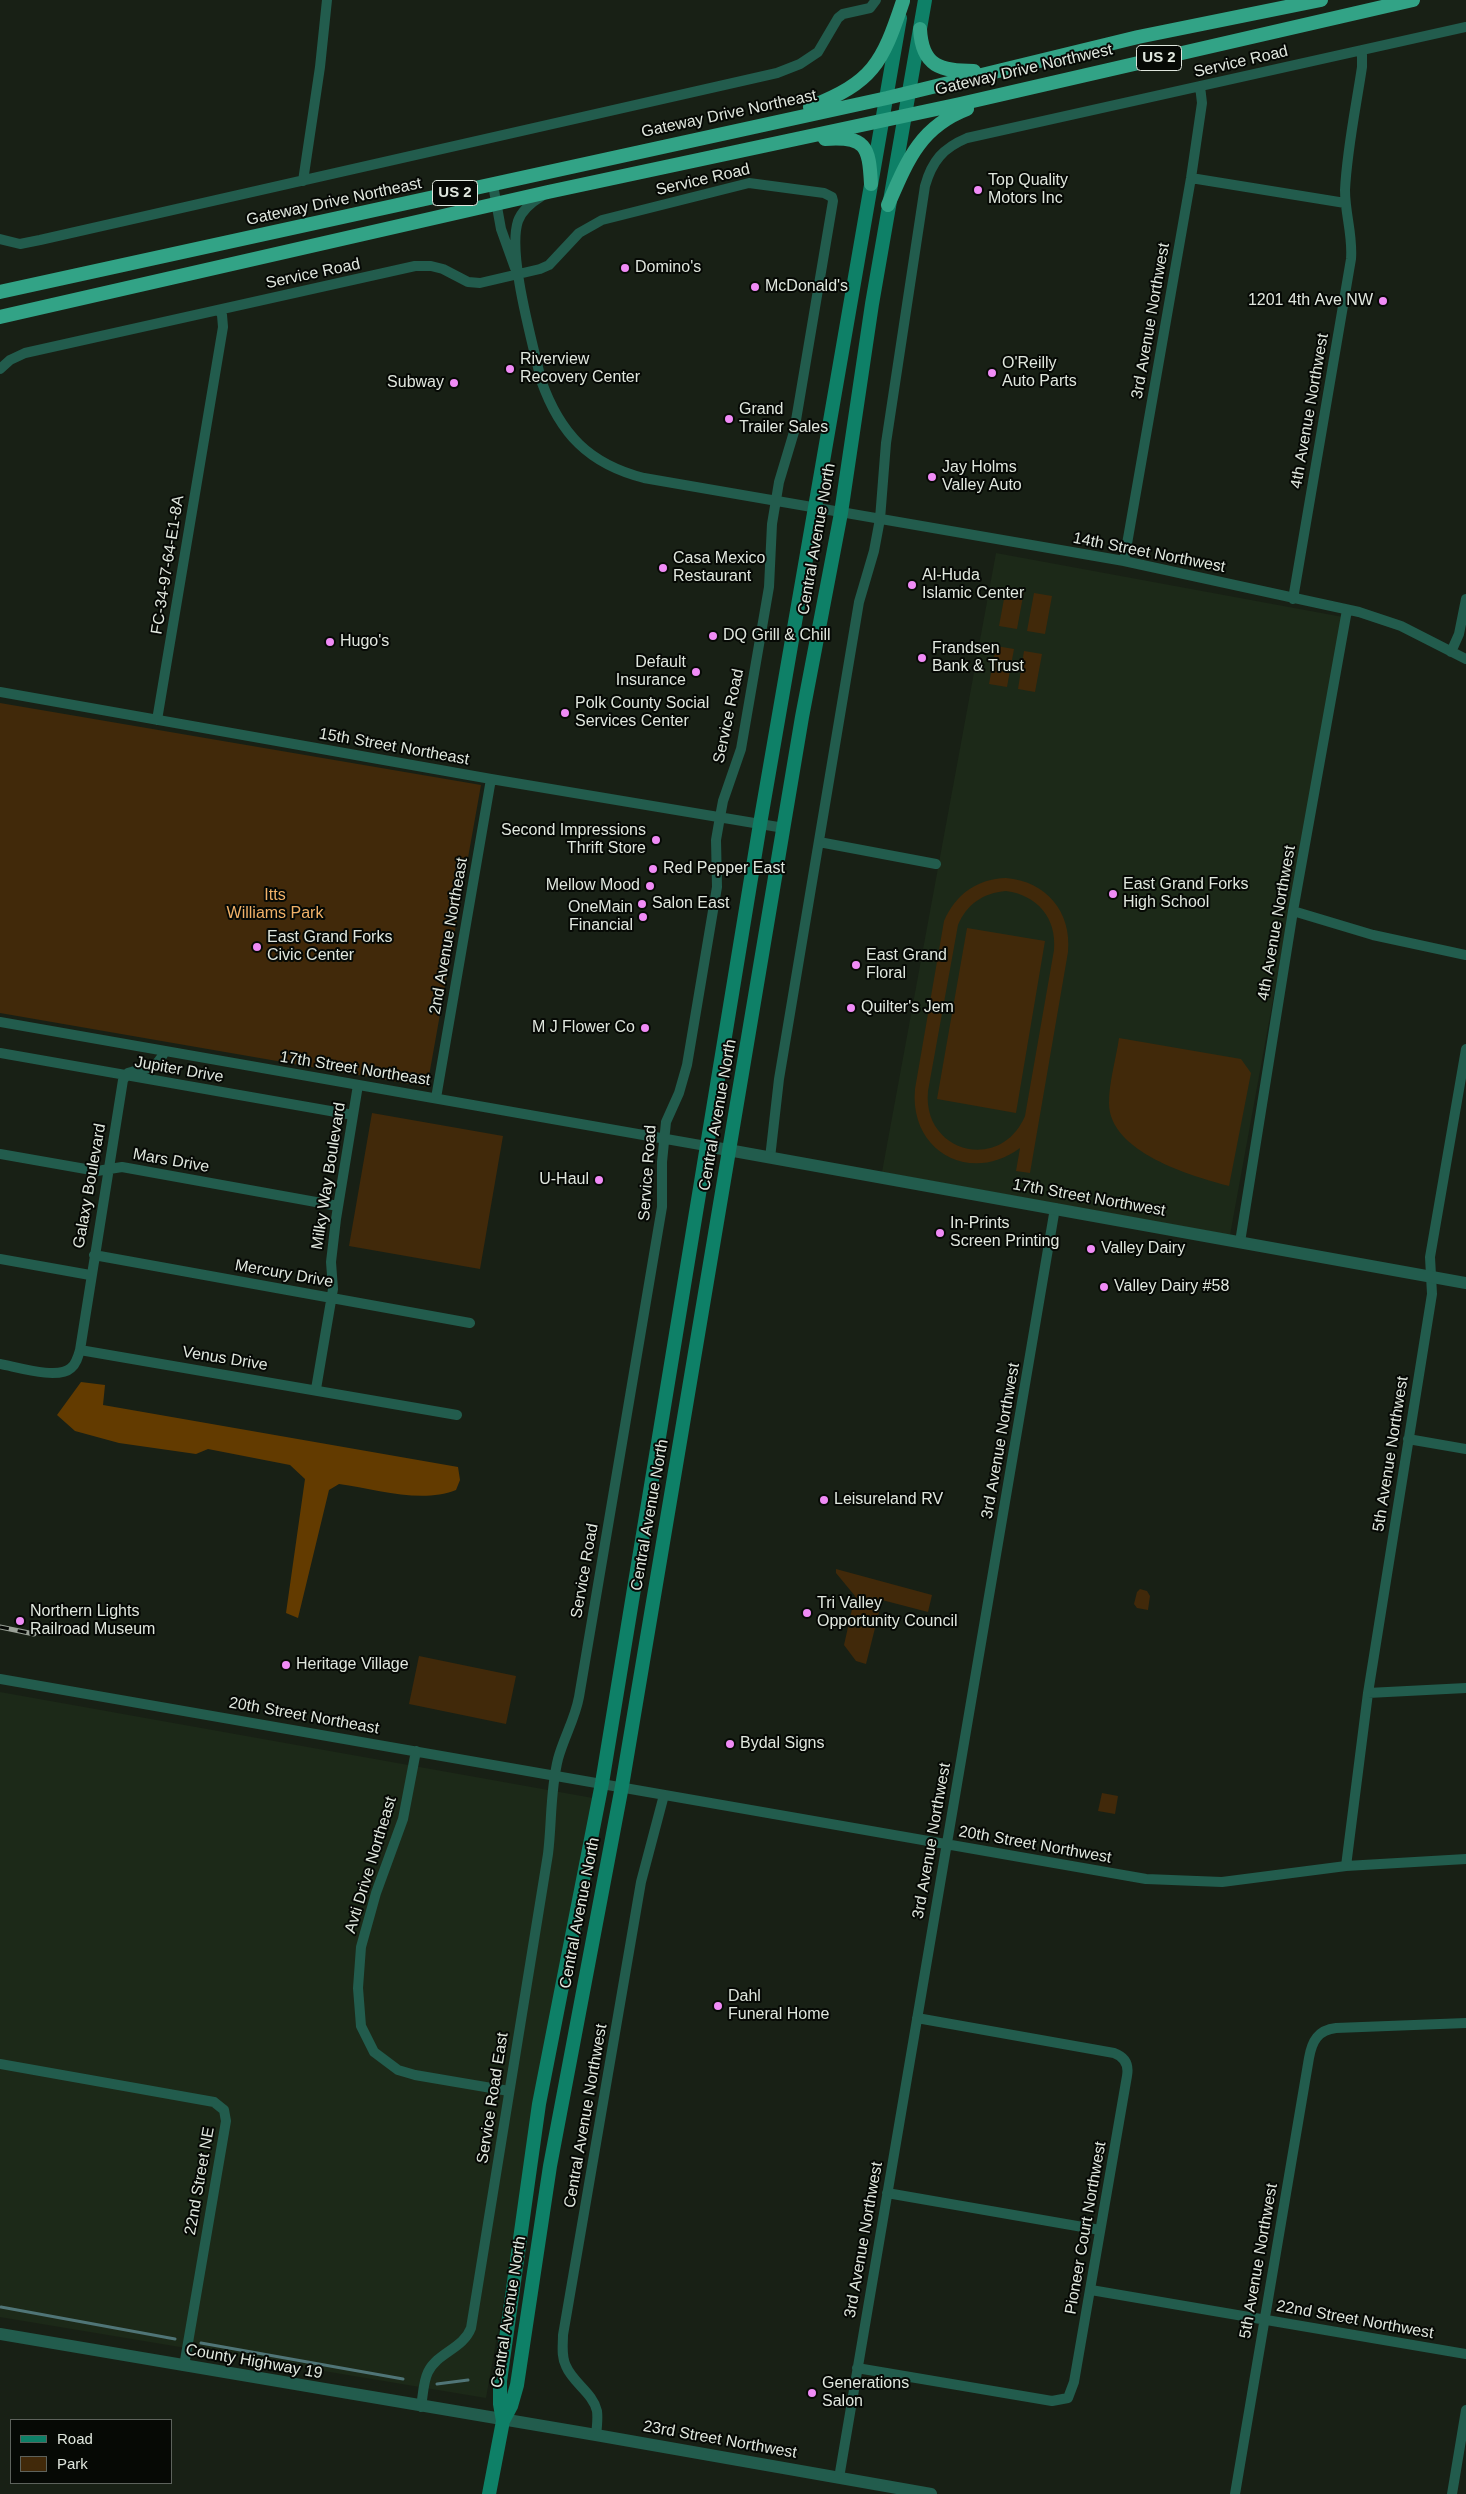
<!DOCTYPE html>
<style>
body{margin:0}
#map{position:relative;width:1466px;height:2494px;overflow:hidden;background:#182015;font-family:Arial,sans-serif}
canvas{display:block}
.legend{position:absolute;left:10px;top:2419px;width:162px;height:65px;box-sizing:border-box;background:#060905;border:1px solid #5d625c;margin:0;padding:6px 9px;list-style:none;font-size:15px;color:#e0e7de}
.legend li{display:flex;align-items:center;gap:10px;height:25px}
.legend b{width:25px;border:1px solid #5d625c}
</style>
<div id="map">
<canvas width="1466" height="2494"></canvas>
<ul class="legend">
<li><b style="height:6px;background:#0e8067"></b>Road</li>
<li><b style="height:14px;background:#41290a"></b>Park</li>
</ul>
</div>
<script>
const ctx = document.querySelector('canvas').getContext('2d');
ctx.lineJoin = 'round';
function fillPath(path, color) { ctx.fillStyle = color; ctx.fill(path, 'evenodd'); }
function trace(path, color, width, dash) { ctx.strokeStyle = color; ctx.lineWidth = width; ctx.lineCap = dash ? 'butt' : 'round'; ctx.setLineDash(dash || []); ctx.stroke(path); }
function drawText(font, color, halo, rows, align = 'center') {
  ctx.font = font + ' Arial,sans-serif'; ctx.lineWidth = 4; ctx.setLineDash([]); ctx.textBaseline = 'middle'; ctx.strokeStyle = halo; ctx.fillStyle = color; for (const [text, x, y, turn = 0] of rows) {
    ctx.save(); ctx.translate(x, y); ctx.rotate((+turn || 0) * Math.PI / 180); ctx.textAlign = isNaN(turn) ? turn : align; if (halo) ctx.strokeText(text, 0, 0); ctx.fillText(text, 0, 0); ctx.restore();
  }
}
const built = new Path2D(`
 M996,553L1343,617L1230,1235L882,1172Z
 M0,1692L593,1798L486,2398L0,2317Z`);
const green = new Path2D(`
 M1006,588L1024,591L1017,629L999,626Z
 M1034,593L1052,596L1045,634L1027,631Z
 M996,646L1014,649L1007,687L989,684Z
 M1024,651L1042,654L1035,692L1018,689Z
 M0,703L481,785L427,1087L0,1013Z
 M1006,878C1046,881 1072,912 1068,952L1030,1173L1016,1171L1020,1148C970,1185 909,1151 915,1089L944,921C956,894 977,879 1006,878ZM1006,891C1037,895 1057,918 1054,950L1025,1116C1001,1173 922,1153 928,1091L958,925C967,904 983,893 1006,891Z
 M967,928L1045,941L1016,1113L937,1099Z
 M1119,1038L1241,1059L1251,1073L1229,1186C1191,1176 1109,1152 1109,1103C1109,1082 1116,1059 1119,1038Z
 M372,1113L503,1136L480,1269L349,1246Z
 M836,1569L932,1595L928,1612L882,1600L866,1664L856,1661L844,1645L855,1596L836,1573Z
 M1140,1589L1147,1591L1150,1596L1148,1610L1137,1608L1134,1604L1137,1592Z
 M419,1656L516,1676L506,1724L409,1704Z
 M1102,1793L1118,1796L1115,1814L1098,1811Z`);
const forest = new Path2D(`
 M81,1382L105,1385L103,1405L458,1467L460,1480L456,1490C421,1504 376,1489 339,1484L329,1490L298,1618L286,1613L305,1479L290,1465L208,1449L196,1454L119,1443L75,1431L57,1415Z`);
const stream = new Path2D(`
 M1,2307L175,2339
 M201,2343L403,2379
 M437,2384L468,2380`);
const minor = new Path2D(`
 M1191,178L1345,203
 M303,181L320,67L327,0
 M493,185L501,229L515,268
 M542,196C532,202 522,210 518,221C507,254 533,344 541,380C560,434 589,464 644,478L1124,561L1359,612L1401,626L1466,659
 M0,239L20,244L40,240L777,73L800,64L818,52L838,18L843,14L870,8L876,0
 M0,369L10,360L25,353L415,266H431L443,269L468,282L480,283L540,269L549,265L579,233L602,220L749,183L824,193L832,197L833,201L794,432L779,482L772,524L769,587L741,749L723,801L720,817L716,840L717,887L687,1065L679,1093L666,1122L662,1162V1207L579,1697C575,1719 564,1737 558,1759C550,1791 552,1822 548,1854L471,2328C463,2349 438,2352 428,2372C423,2382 423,2396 421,2407
 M1124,561L1191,178L1202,103L1200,86
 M1293,599L1351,259C1353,235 1345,214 1345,190C1347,149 1356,107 1362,67V50
 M1451,652L1459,634L1466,599
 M0,692L491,779L784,828
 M157,720L223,327L222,315L219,310
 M819,842L936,864
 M1293,911L1373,935L1466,955
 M0,1022L706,1146
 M0,1053L353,1115
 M436,1098L491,779
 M0,1154L97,1171L122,1167L338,1206
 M770,1158L779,1079L859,602L874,551L880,519L886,443L925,186C932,161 943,148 967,138L1466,27
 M1240,1242L1293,911L1347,610
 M94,1255L470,1323
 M0,1259L90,1275
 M80,1350L123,1080L128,1073C147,1066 152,1074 164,1053
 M0,1364C17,1367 58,1380 71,1368C76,1364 78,1357 80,1350L457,1415
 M316,1389L333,1289L331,1262L336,1219L358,1085
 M1408,1439L1466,1449
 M0,1679L1146,1879L1222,1882L1346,1866L1466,1859
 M1368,1693L1466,1688
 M416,1751L403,1819L376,1893L361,1947L358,1988L361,2026L374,2052L398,2070L415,2075L509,2091
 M1346,1866L1368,1693L1432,1294L1430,1257L1466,1049
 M0,2064L214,2102L224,2110L226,2121L184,2366
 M887,2193L1100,2230
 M1091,2290L1466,2354
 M857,2368L1052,2401L1068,2398L1074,2382L1127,2076C1129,2065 1125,2057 1114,2053L917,2018
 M596,2435C597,2427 598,2419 597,2411C593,2393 573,2383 566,2366C561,2356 563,2346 563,2335L641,1882L664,1795
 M839,2478L1055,1208
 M1235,2494L1309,2058C1312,2041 1318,2030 1336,2028L1466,2023
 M1452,2494L1466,2410`);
const tertiary = new Path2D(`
 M706,1146L1466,1283
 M0,2334L596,2435L931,2494`);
const secondary = new Path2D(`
 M503,2421L500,2404V2381L539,2104L602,1783L760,824L900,18
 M489,2494L503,2421L511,2406L517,2385L550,2166L622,1786L802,717L841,513L872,304L925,0`);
const trunk = new Path2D(`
 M920,29C922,67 941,71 974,71
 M810,107C873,82 882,64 903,1
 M825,139C866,136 869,146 871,184
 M888,205C907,161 920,127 967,109
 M0,292L887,98L1138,37L1321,0
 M0,317L548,192L960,104L1413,0`);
const rail = new Path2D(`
 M0,1627L34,1634`);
const markers = [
 [978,190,5,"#f08bf6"],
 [625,268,5,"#f08bf6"],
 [755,287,5,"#f08bf6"],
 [1383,301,5,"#f08bf6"],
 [510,369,5,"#f08bf6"],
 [992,373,5,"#f08bf6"],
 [454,383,5,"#f08bf6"],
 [729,419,5,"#f08bf6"],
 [932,477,5,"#f08bf6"],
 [663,568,5,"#f08bf6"],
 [912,585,5,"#f08bf6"],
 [713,636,5,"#f08bf6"],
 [330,642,5,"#f08bf6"],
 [922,658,5,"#f08bf6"],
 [696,672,5,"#f08bf6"],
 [565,713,5,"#f08bf6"],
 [656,840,5,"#f08bf6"],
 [653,869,5,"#f08bf6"],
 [650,886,5,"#f08bf6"],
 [1113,894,5,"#f08bf6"],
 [642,904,5,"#f08bf6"],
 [643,917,5,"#f08bf6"],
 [257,947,5,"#f08bf6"],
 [856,965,5,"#f08bf6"],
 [851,1008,5,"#f08bf6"],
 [645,1028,5,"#f08bf6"],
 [599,1180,5,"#f08bf6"],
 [940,1233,5,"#f08bf6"],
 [1091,1249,5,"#f08bf6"],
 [1104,1287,5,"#f08bf6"],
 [824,1500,5,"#f08bf6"],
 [807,1613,5,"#f08bf6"],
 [20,1621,5,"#f08bf6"],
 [286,1665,5,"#f08bf6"],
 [730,1744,5,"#f08bf6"],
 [718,2006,5,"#f08bf6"],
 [812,2393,5,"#f08bf6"]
];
const shields = [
 [1159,58,45],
 [455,193,45]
];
const shieldNames = [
 ["US 2",1159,58],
 ["US 2",455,193]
];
const streetNames = [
 ["Service Road",1241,62,-13],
 ["Gateway Drive Northwest",1024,70,-13],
 ["Gateway Drive Northeast",729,114,-12],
 ["Service Road",703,180,-13],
 ["Gateway Drive Northeast",334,202,-12],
 ["Service Road",313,274,-12],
 ["3rd Avenue Northwest",1151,321,-80],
 ["4th Avenue Northwest",1310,411,-80],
 ["Central Avenue North",817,539,-80],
 ["14th Street Northwest",1149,553,11],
 ["FC-34-97-64-E1-8A",168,565,-81],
 ["Service Road",729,716,-78],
 ["15th Street Northeast",394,747,10],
 ["4th Avenue Northwest",1277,923,-80],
 ["2nd Avenue Northeast",449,936,-80],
 ["17th Street Northeast",355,1069,9],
 ["Jupiter Drive",179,1070,10],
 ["Central Avenue North",718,1115,-80],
 ["Mars Drive",171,1161,10],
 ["Service Road",648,1173,-86],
 ["Milky Way Boulevard",329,1176,-81],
 ["Galaxy Boulevard",90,1186,-80],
 ["17th Street Northwest",1089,1198,10],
 ["Mercury Drive",284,1274,10],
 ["Venus Drive",225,1359,9],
 ["3rd Avenue Northwest",1001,1441,-80],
 ["5th Avenue Northwest",1391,1454,-81],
 ["Central Avenue North",650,1515,-80],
 ["Service Road",585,1571,-80],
 ["20th Street Northeast",304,1716,10],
 ["3rd Avenue Northwest",932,1841,-80],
 ["20th Street Northwest",1035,1845,10],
 ["Avti Drive Northeast",371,1865,-73],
 ["Central Avenue North",580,1913,-79],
 ["Service Road East",493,2098,-81],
 ["Central Avenue Northwest",586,2116,-80],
 ["22nd Street NE",200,2181,-80],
 ["Pioneer Court Northwest",1086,2228,-80],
 ["3rd Avenue Northwest",864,2240,-80],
 ["5th Avenue Northwest",1259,2261,-80],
 ["Central Avenue North",509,2312,-81],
 ["22nd Street Northwest",1355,2320,10],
 ["County Highway 19",254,2362,10],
 ["23rd Street Northwest",720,2440,10]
];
const poiNames = [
 ["Top Quality",988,181],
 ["Motors Inc",988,199],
 ["Domino's",635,268],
 ["McDonald's",765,287],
 ["1201 4th Ave NW",1373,301,"right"],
 ["Riverview",520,360],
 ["Recovery Center",520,378],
 ["O'Reilly",1002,364],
 ["Auto Parts",1002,382],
 ["Subway",444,383,"right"],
 ["Grand",739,410],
 ["Trailer Sales",739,428],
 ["Jay Holms",942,468],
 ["Valley Auto",942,486],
 ["Casa Mexico",673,559],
 ["Restaurant",673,577],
 ["Al-Huda",922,576],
 ["Islamic Center",922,594],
 ["DQ Grill & Chill",723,636],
 ["Hugo's",340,642],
 ["Frandsen",932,649],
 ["Bank & Trust",932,667],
 ["Default",686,663,"right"],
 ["Insurance",686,681,"right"],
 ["Polk County Social",575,704],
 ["Services Center",575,722],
 ["Second Impressions",646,831,"right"],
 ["Thrift Store",646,849,"right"],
 ["Red Pepper East",663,869],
 ["East Grand Forks",1123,885],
 ["High School",1123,903],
 ["Mellow Mood",640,886,"right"],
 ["Salon East",652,904],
 ["OneMain",633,908,"right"],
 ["Financial",633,926,"right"],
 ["East Grand Forks",267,938],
 ["Civic Center",267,956],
 ["East Grand",866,956],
 ["Floral",866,974],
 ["Quilter's Jem",861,1008],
 ["M J Flower Co",635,1028,"right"],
 ["U-Haul",589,1180,"right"],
 ["In-Prints",950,1224],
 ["Screen Printing",950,1242],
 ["Valley Dairy",1101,1249],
 ["Valley Dairy #58",1114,1287],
 ["Leisureland RV",834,1500],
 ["Tri Valley",817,1604],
 ["Opportunity Council",817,1622],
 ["Northern Lights",30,1612],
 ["Railroad Museum",30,1630],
 ["Heritage Village",296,1665],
 ["Bydal Signs",740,1744],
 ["Dahl",728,1997],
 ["Funeral Home",728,2015],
 ["Generations",822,2384],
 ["Salon",822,2402]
];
const parkNames = [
 ["Itts",275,896],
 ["Williams Park",275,914]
];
fillPath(built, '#1c2918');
fillPath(green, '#41290a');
fillPath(forest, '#633b00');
trace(stream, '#507577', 3);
trace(minor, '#225c4d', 10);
trace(tertiary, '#225c4d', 12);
trace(secondary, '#0e8067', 14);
trace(trunk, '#32a386', 14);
trace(rail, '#9aa197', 5);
trace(rail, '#060905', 3, [9]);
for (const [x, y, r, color] of markers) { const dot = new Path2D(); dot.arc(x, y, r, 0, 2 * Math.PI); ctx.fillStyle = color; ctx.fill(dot); trace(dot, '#060905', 2); }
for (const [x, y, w] of shields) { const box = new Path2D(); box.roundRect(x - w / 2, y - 12.5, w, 25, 4); ctx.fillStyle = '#060905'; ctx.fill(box); trace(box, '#e0e7de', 1); }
drawText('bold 15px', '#e0e7de', null, shieldNames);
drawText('16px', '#e0e7de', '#060905', streetNames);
drawText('16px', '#e0e7de', '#060905', poiNames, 'left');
drawText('16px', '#f1b168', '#060905', parkNames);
</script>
